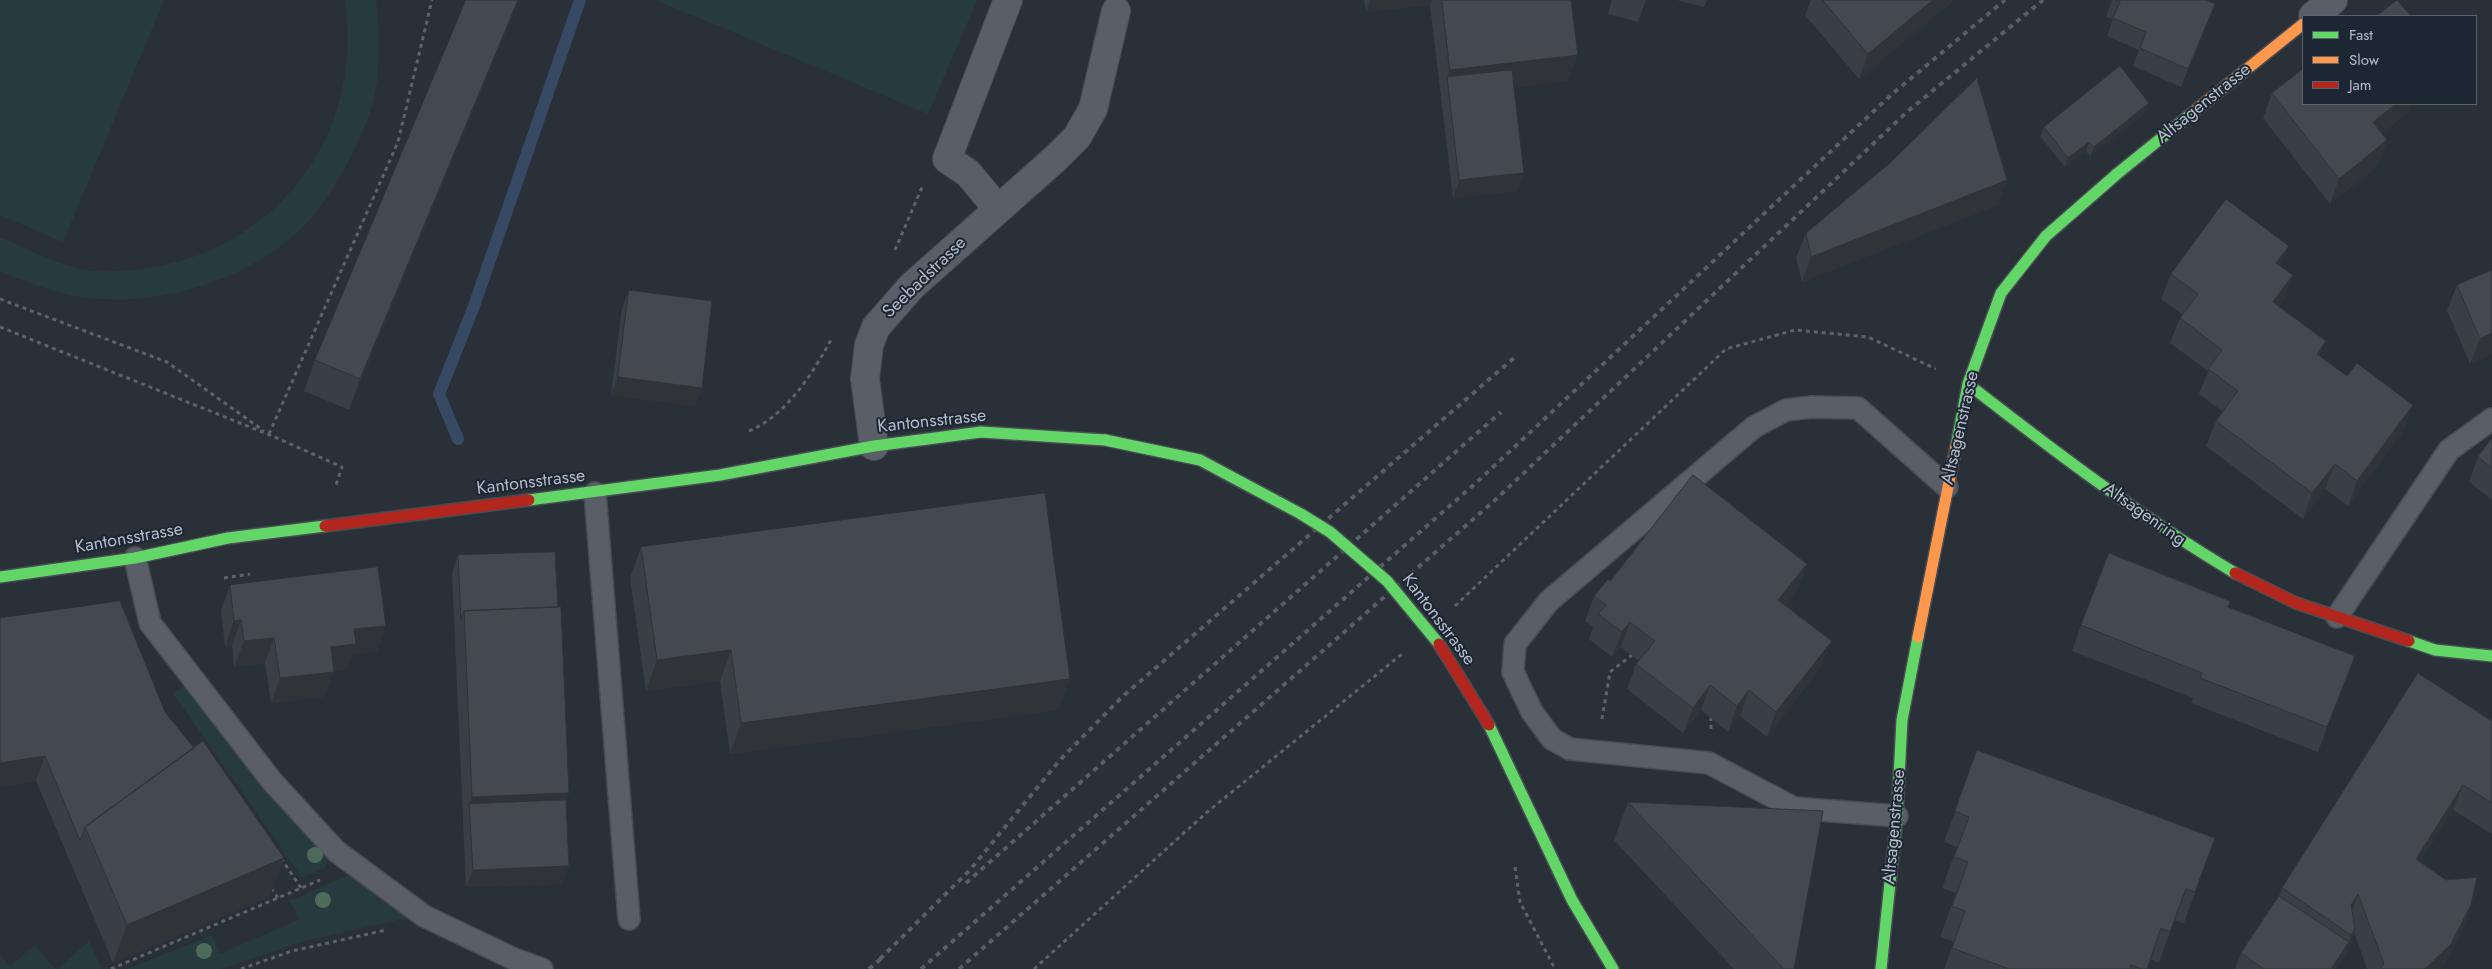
<!DOCTYPE html>
<style>
body{margin:0}
#map{position:relative;width:2492px;height:969px;overflow:hidden;background:#2a3038;font-family:Jost,sans-serif}
canvas{display:block}
.legend{position:absolute;left:2302px;top:15px;width:175px;height:90px;box-sizing:border-box;background:#1d2633;border:1px solid #59626f;margin:0;padding:6px 9px;list-style:none;font-size:15px;color:#b4bcc9}
.legend li{display:flex;align-items:center;gap:10px;height:25px}
.legend b{width:25px;border:1px solid #59626f}
</style>
<div id="map">
<canvas width="2492" height="969"></canvas>
<ul class="legend">
<li><b style="height:6px;background:#63d668"></b>Fast</li>
<li><b style="height:6px;background:#ff974d"></b>Slow</li>
<li><b style="height:6px;background:#b3261e"></b>Jam</li>
</ul>
</div>
<script>
const ctx = document.querySelector('canvas').getContext('2d');
ctx.lineJoin = 'round';
function fillPath(path, color) { ctx.fillStyle = color; ctx.fill(path, 'evenodd'); }
function trace(path, color, width, dash) { ctx.strokeStyle = color; ctx.lineWidth = width; ctx.lineCap = dash ? 'butt' : 'round'; ctx.setLineDash(dash || []); ctx.stroke(path); }
function drawText(font, color, halo, rows, align = 'center') {
  ctx.font = font + ' Jost,sans-serif'; ctx.lineWidth = 4; ctx.setLineDash([]); ctx.textBaseline = 'middle'; ctx.strokeStyle = halo; ctx.fillStyle = color; for (const [text, x, y, turn = 0] of rows) {
    ctx.save(); ctx.translate(x, y); ctx.rotate((+turn || 0) * Math.PI / 180); ctx.textAlign = isNaN(turn) ? turn : align; if (halo) ctx.strokeText(text, 0, 0); ctx.fillText(text, 0, 0); ctx.restore();
  }
}
const green = new Path2D(`
 M0,0H164L63,242L0,215Z
 M345,0H376C379,24 380,48 378,72C376,106 361,138 345,168C336,184 327,199 316,212C264,278 156,311 75,296C49,291 25,281 0,271V237C28,249 66,270 96,271C251,277 367,155 345,0Z
 M656,0H977L928,114Z
 M187,683L329,858L325,868L302,878L173,693Z
 M351,874L382,899L412,917L304,941L220,969H127L212,935L220,954L300,919L289,901Z
 M89,941L102,969H58Z
 M35,945L55,969H0V955L10,966Z`);
const stream = new Path2D(`
 M458,439L439,394L474,306L580,0`);
const path = new Path2D(`
 M895,250L923,185
 M0,299L167,362L264,431
 M0,327L270,435L342,467L335,488
 M749,431C787,415 813,373 832,338
 M269,434L398,142L432,0
 M224,578L250,574
 M1455,606L1726,349L1795,330L1868,337L1936,369
 M1602,719L1610,672L1632,655
 M1711,729V718
 M281,858L301,888
 M1515,867L1520,902L1555,969
 M271,888L278,898
 M111,969L320,880
 M241,969L292,951L386,930
 M1034,969L1206,813L1402,654`);
const lane = new Path2D(`
 M595,493L629,919
 M135,558L150,623L271,780L336,851L424,916L514,959L542,969
 M2337,617L2449,450L2492,419
 M1897,816L1794,808L1709,763L1570,749L1552,739L1532,712L1513,672L1515,644L1549,601L1754,427L1786,410L1812,407L1858,408L1947,487`);
const street = new Path2D(`
 M2313,16L2333,0
 M998,209L968,173L947,159L1008,0
 M874,446L865,379L869,345L876,327L912,286L1056,158L1077,137L1093,109L1116,11`);
const fast = new Path2D(`
 M1968,384C2054,451 2141,517 2235,573
 M1956,447L1968,384L2001,293L2046,236L2118,173L2196,110
 M529,500L720,475L874,446L981,432L1105,440
 M0,577L135,558L228,538L325,526
 M2409,641L2435,650L2492,656
 M1489,725L1572,900L1613,969
 M1881,969L1897,816L1902,720L1918,637`);
const slow = new Path2D(`
 M2196,110L2303,24
 M1918,637L1956,447`);
const jam = new Path2D(`
 M325,526L529,500
 M2235,573L2296,603L2409,641`);
const rail = new Path2D(`
 M966,883L1501,412
 M880,959L970,870L1059,761L1122,697L1515,357
 M869,969L884,956
 M921,969L1477,482L1891,95L2005,0
 M959,969L1494,501L1908,111L2043,0`);
const fastBridge = new Path2D(`
 M1105,440L1200,460L1301,514L1330,532L1387,581L1439,644`);
const jamBridge = new Path2D(`
 M1439,644L1489,725`);
const trees = [
 [315,855],
 [323,900],
 [204,951]
];
const wall = new Path2D(`
 M519,0L349,410L304,391L315,360Z
 M1364,0H1571L1568,81L1514,87L1518,191L1453,198L1430,5L1366,12Z
 M1612,0H1646L1638,22L1608,14Z
 M1677,0H1707L1704,7Z
 M1811,0H1954L1859,79L1805,15Z
 M2112,0H2206L2215,4L2209,22L2181,87L2133,66L2139,50L2107,36L2113,19L2106,17Z
 M2272,93L2409,111L2382,133L2387,140L2378,166L2330,204L2263,118Z
 M2146,112L2090,156L2086,151L2065,167L2040,136L2044,127Z
 M2007,180L1998,205L1802,282L1796,258L1806,233Z
 M2281,267L2293,275L2284,300L2279,306L2320,356L2347,376L2413,405L2404,430L2348,506L2325,489L2303,519L2206,446L2216,421L2223,412L2199,394L2208,371L2170,343L2180,318L2182,314L2161,299L2171,274Z
 M2457,285L2492,354L2470,364L2447,310Z
 M629,290L702,388L695,406L611,395L622,308Z
 M2492,438V500L2469,482L2478,457Z
 M641,547L1059,710L730,754L720,681L646,691L630,578Z
 M458,555L558,607L569,793L566,800L562,884L466,887L452,573Z
 M1807,564L1797,589L1785,605L1822,666L1767,737L1740,716L1728,732L1701,710L1683,733L1627,689L1636,664L1639,661L1621,647L1612,657L1589,639L1593,627L1585,621L1594,596L1610,581Z
 M230,585L386,626L377,651L352,654L347,669L333,671L324,697L271,703L265,663L234,667L232,645L225,646L221,610Z
 M2228,607L2355,656L2318,752L2191,703L2193,698L2072,651L2081,625Z
 M0,618L165,712L270,897L113,963L36,781L0,787Z
 M2492,721V834L2453,810L2420,862L2471,905L2462,930L2442,969H2367L2354,932L2346,954L2336,969H2235L2241,953L2279,896L2282,888Z
 M1977,750L2215,838L2184,923L2174,920L2159,963L2150,959L2147,969H1944L1954,942L1940,937L1956,893L1942,888L1957,847L1944,842Z
 M1628,802L1794,969H1734L1614,840Z`);
const shadedWall = new Path2D(`
 M518,0H519L349,410L360,379Z
 M1370,0H1432L1430,5L1366,12Z
 M1933,0H1954L1859,79L1868,54Z
 M2215,4L2209,22L2181,87L2188,69Z
 M1578,55L1568,81L1449,94L1447,77L1450,70Z
 M2149,103L2146,112L2090,156L2094,147Z
 M2396,104H2412L2409,111L2364,147L2373,122Z
 M2387,140L2378,166L2330,204L2339,179Z
 M2089,142L2086,151L2065,167L2068,158Z
 M1524,173L1518,191L1453,198L1459,180Z
 M2007,180L1998,205L1802,282L1811,257Z
 M2289,246L2280,271L2276,263Z
 M2293,275L2284,300L2264,327L2273,302Z
 M2492,333V354L2470,364L2480,339Z
 M2326,341L2316,366L2317,354Z
 M618,377L702,388L695,406L611,395Z
 M2413,405L2404,430L2348,506L2357,481Z
 M2335,464L2325,489L2303,519L2312,493Z
 M1807,564L1797,589L1769,625L1778,600Z
 M241,620L232,645L225,646L234,621Z
 M1630,622L1621,647L1612,657L1622,632Z
 M386,626L377,651L352,654L347,669L322,673L331,647L354,629Z
 M274,638L265,663L234,667L244,641Z
 M1832,641L1822,666L1767,737L1776,712Z
 M731,650L720,681L646,691L657,660Z
 M2355,656L2345,682L2318,752L2327,727Z
 M334,672L324,697L271,703L280,678Z
 M1070,679L1059,710L730,754L741,723Z
 M1710,685L1701,710L1683,733L1693,708Z
 M1749,690L1740,716L1728,732L1737,706Z
 M45,756L36,781L0,787V763Z
 M2463,785L2453,810L2406,884L2416,859Z
 M569,793L560,818L469,804L472,797Z
 M284,858L270,897L113,963L127,925Z
 M569,866L562,884L466,887L473,870Z
 M2358,894L2349,919L2342,930L2351,905Z
 M2471,905L2462,930L2442,969H2425Z
 M2355,929L2346,954L2336,969H2331L2349,942L2351,935Z`);
const building = new Path2D(`
 M466,0H518L360,379L315,360Z
 M1442,0H1571L1578,55L1450,70Z
 M1823,0H1933L1868,54Z
 M2116,0H2206L2215,4L2188,69L2140,48L2146,32L2113,18L2120,2Z
 M2397,0L2411,16H2377Z
 M2120,66L2149,103L2094,147L2089,142L2068,158L2044,127Z
 M2303,69V104H2396L2373,122L2387,140L2339,179L2272,93Z
 M1512,70L1524,173L1459,180L1447,77Z
 M1977,78L2007,180L1811,257L1806,233L1891,162Z
 M2226,199L2289,246L2276,263L2293,275L2273,302L2326,341L2317,354L2347,376L2357,363L2413,405L2357,481L2335,464L2312,493L2216,421L2238,391L2208,369L2222,350L2180,318L2198,294L2171,274Z
 M2492,270V333L2480,339L2457,285Z
 M629,290L712,301L702,388L618,377Z
 M2492,438V468L2478,457Z
 M1693,475L1807,564L1778,600L1832,641L1776,712L1749,690L1737,706L1710,685L1693,708L1636,664L1655,641L1630,622L1622,632L1598,614L1606,605L1594,596L1608,579L1610,581Z
 M1045,493L1070,679L741,723L731,650L657,660L641,547Z
 M555,552L558,607L464,611L461,619L458,555Z
 M2109,553L2230,601L2228,607L2355,656L2327,727L2200,678L2202,673L2081,625Z
 M378,567L386,626L354,629L356,644L331,647L334,672L280,678L274,638L244,641L241,620L234,621L230,585Z
 M120,601L165,712L194,748L85,827L80,841L45,756L0,763V618Z
 M561,607L569,793L472,797L464,611Z
 M2418,673L2492,721V803L2463,785L2416,859L2446,880L2477,877L2471,905L2451,944L2425,969H2380L2384,964L2358,894L2351,905L2355,929L2351,935L2282,888Z
 M203,741L284,858L127,925L85,827Z
 M1977,750L2215,838L2195,892L2186,889L2170,932L2161,928L2147,969H2142L2131,965L2130,969H2009L1952,948L1965,911L1952,906L1968,862L1954,857L1969,817L1955,811Z
 M566,800L569,866L473,870L469,804Z
 M1628,802L1823,811L1794,969H1784Z
 M2279,896L2349,942L2331,969H2264L2241,953Z`);
const streetNames = [
 ["Altsagenstrasse",2204,104,-39],
 ["Seebadstrasse",925,278,-44],
 ["Kantonsstrasse",932,422,-6],
 ["Altsagenstrasse",1961,428,-77],
 ["Kantonsstrasse",531,483,-7],
 ["Altsagenring",2144,515,35],
 ["Kantonsstrasse",129,539,-10],
 ["Kantonsstrasse",1438,620,53],
 ["Altsagenstrasse",1895,827,-85]
];
fillPath(green, '#273a3e');
trace(stream, '#384963', 12);
trace(lane, '#484c53', 24);
trace(street, '#484c53', 30);
trace(fast, '#484c53', 14);
trace(slow, '#484c53', 14);
trace(jam, '#484c53', 14);
trace(path, '#5d636a', 3, [4, 4]);
trace(lane, '#5a5e66', 21);
trace(street, '#5a5e66', 28);
trace(fast, '#63d668', 11);
trace(slow, '#ff974d', 11);
trace(jam, '#b3261e', 11);
trace(rail, '#595d64', 4, [5, 5]);
trace(fastBridge, '#484c53', 14, []);
trace(jamBridge, '#484c53', 14, []);
trace(fastBridge, '#63d668', 11);
trace(jamBridge, '#b3261e', 11);
ctx.fillStyle = '#4e6a5a';
for (const [x, y] of trees) { ctx.beginPath(); ctx.arc(x, y, 8, 0, 2 * Math.PI); ctx.fill(); }
fillPath(wall, '#3a3f45');
fillPath(shadedWall, '#303338');
fillPath(building, '#444950');
trace(building, '#303338', 1);
drawText('18px', '#b4bcc9', '#1d2633', streetNames);
</script>
